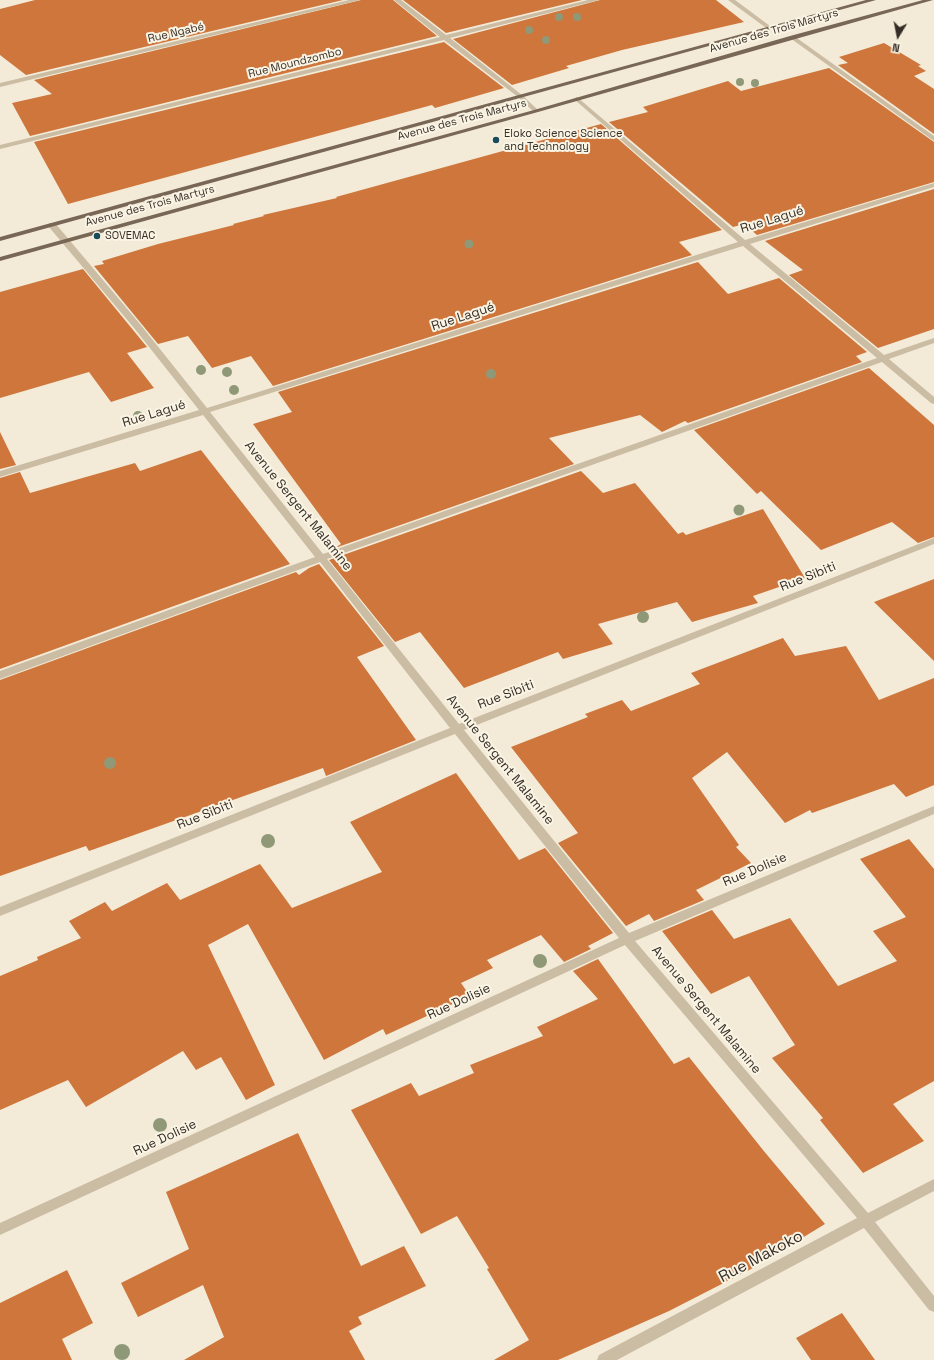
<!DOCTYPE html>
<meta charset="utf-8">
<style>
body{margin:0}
#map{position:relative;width:934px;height:1360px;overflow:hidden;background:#f3ebd8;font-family:"Space Grotesk",sans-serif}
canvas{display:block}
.north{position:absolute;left:878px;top:16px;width:40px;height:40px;-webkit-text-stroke:3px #faf4e5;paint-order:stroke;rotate:190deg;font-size:11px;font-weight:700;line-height:16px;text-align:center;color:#362e26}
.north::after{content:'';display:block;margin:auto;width:14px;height:18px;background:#362e26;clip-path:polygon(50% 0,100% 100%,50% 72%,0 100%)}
</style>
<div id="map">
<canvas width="934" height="1360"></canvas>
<div class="north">N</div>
</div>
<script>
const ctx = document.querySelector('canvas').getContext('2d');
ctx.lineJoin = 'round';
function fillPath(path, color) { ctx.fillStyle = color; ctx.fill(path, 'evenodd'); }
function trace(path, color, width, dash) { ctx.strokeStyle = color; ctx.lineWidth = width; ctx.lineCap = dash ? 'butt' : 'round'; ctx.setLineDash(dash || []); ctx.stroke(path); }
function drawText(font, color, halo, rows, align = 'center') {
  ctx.font = font + ' "Space Grotesk",sans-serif'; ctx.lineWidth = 4; ctx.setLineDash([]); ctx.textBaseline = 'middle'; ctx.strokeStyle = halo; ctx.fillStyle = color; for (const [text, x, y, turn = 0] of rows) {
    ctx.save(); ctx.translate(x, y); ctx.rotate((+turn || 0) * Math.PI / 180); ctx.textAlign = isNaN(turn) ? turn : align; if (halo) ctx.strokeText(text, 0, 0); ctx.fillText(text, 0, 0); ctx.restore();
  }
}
const building = new Path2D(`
 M35,0H343L26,75L0,55V9Z
 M361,0H393L437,36L30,136L12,103L52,94L34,80Z
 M403,0H582L446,33Z
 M600,0H716L744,22L622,50L566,66L569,68L512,85L453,39Z
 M444,42L504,88L435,108L432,105L68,204L34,142Z
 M884,43L921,65L918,66L926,71L914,76L934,89V134L838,65L848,63L839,57Z
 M829,68L934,142V182L757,235L744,224L733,227L609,122L648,112L643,107L728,81L741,91Z
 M601,124L722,230L679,242L692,255L273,386L251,356L212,368L188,336L158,344L94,266L104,264L102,261L158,244L234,225L233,224L264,216L263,215L337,198L336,197Z
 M934,189V329L878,348L789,275L803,270L765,241Z
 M698,262L728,294L779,278L867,352L856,356L862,362L688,423L685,421L662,432L640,415L549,438L574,464L335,548L341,544L253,424L292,412L278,392Z
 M83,269L147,347L127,353L154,388L111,402L89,372L0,398V292Z
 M869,368L934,425V537L918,543L892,522L821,550L761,491L757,494L694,430Z
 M0,432L16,465L0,469Z
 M201,450L290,564L0,669V478L20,472L30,493L135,463L140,471Z
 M581,471L603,493L635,483L678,534L683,532L686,535L763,509L805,578L753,596L758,603L692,622L677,602L598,624L613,644L563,659L558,652L464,688L420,632L395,642L329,560Z
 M319,564L384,646L357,657L416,740L326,776L323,768L89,851L86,846L0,876V680L296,572L299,575L309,568Z
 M934,579V661L874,602Z
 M783,638L795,656L846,646L879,700L934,678V785L906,797L894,784L812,813L810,810L785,823L727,752L692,778L739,845L736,847L751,863L696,890L704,900L654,921L649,914L626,926L558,843L578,833L511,747L588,717L585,714L622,700L631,711L700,684L691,673Z
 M456,773L519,860L545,848L613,933L588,946L591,949L564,962L541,935L487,960L493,968L461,983L470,996L386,1035L383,1029L324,1060L248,924L208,945L275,1085L246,1100L221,1057L196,1070L183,1051L86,1107L68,1080L0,1110V976L38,960L37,957L81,938L69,921L105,902L112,911L167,883L180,900L260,864L292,908L382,872L350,822Z
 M909,839L934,869V1081L893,1104L924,1141L863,1173L820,1120L823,1118L772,1058L795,1045L749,976L711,994L662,931L712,910L734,939L790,918L838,986L897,961L873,931L906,917L860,859Z
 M598,959L674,1064L689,1057L763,1150L825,1224L753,1268L669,1311L558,1360H494L529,1340L487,1269L489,1268L457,1216L421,1234L351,1110L411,1083L419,1096L474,1073L470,1065L543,1036L537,1027L598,999L573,971Z
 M298,1133L361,1266L404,1246L426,1286L358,1317L362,1324L349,1331L365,1360H184L224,1337L203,1285L138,1317L121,1283L189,1249L166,1192Z
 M67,1270L93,1323L62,1339L72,1360H0V1303Z
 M842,1313L875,1360H811L796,1338Z`);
const minor = new Path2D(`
 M349,0H360L0,87V83Z
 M394,0H401L446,35L588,0H599L450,38L522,95L538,110V112H534L518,97L444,40L0,149V145L440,37Z
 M728,0H735L774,29L769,30Z
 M790,36H794L934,136V141L790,38Z
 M577,97L745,240L934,183V187L750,244L884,355L934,338V343L889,359L934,397V404L931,403L882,362L327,559L459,724L934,538V544L464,730L629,933L934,806V814L635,941L868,1213L934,1179V1191L875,1222L934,1296V1312L929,1310L864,1228L617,1360H597L599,1355L857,1218L625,945L0,1235V1223L619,938L455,734L0,916V907L450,728L320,562L0,679V671L315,557L203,415L0,477V471L199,410L134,328L49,227V223H55L140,324L207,408L738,242L575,100V98ZM743,246L877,358L323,554L210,412Z`);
const major = new Path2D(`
 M866,0H876L0,241V237Z
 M923,0H933L538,112L0,261V257L534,110L790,36Z`);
const trees = [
 [559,17,4],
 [577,17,4],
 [529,30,4],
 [546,40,4],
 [740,82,4],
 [755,83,4],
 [469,244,4.5],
 [201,370,5],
 [227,372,5],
 [491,374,5],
 [234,390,5],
 [138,416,5],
 [739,510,5.5],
 [643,617,6],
 [110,763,6],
 [268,841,7],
 [540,961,7],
 [160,1125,7],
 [122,1352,8]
];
const markers = [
 [496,140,4,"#194b5a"],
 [97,236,4,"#194b5a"]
];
const farStreetnames = [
 ["Avenue des Trois Martyrs",774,31,-16],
 ["Rue Ngabé",176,33,-13],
 ["Rue Moundzombo",295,63,-14],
 ["Avenue des Trois Martyrs",462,120,-15],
 ["Avenue des Trois Martyrs",150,206,-15]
];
const farPoinames = [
 ["Eloko Science Science",504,134],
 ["and Technology",504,147],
 ["SOVEMAC",105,236]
];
const streetNames = [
 ["Rue Lagué",772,220,-17],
 ["Rue Lagué",463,317,-18],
 ["Rue Lagué",154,414,-17],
 ["Avenue Sergent Malamine",298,506,51],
 ["Rue Sibiti",808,577,-22],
 ["Rue Sibiti",506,695,-21],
 ["Avenue Sergent Malamine",500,760,51],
 ["Rue Sibiti",205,815,-22],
 ["Rue Dolisie",755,870,-23],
 ["Rue Dolisie",459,1002,-25],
 ["Avenue Sergent Malamine",706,1010,50],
 ["Rue Dolisie",165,1138,-25]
];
const nearStreetnames = [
 ["Rue Makoko",761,1257,-28]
];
fillPath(building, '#ce763b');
fillPath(minor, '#cbbca4');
fillPath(major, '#796756');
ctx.fillStyle = '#8f9977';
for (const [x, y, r] of trees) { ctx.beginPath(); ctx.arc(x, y, r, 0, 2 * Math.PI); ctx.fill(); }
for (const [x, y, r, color] of markers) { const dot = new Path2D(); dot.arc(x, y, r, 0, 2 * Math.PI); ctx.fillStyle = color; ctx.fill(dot); trace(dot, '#faf4e5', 1.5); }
drawText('11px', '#362e26', '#faf4e5', farStreetnames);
drawText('11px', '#362e26', '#faf4e5', farPoinames, 'left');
drawText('13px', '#362e26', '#faf4e5', streetNames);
drawText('16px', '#362e26', '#faf4e5', nearStreetnames);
</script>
